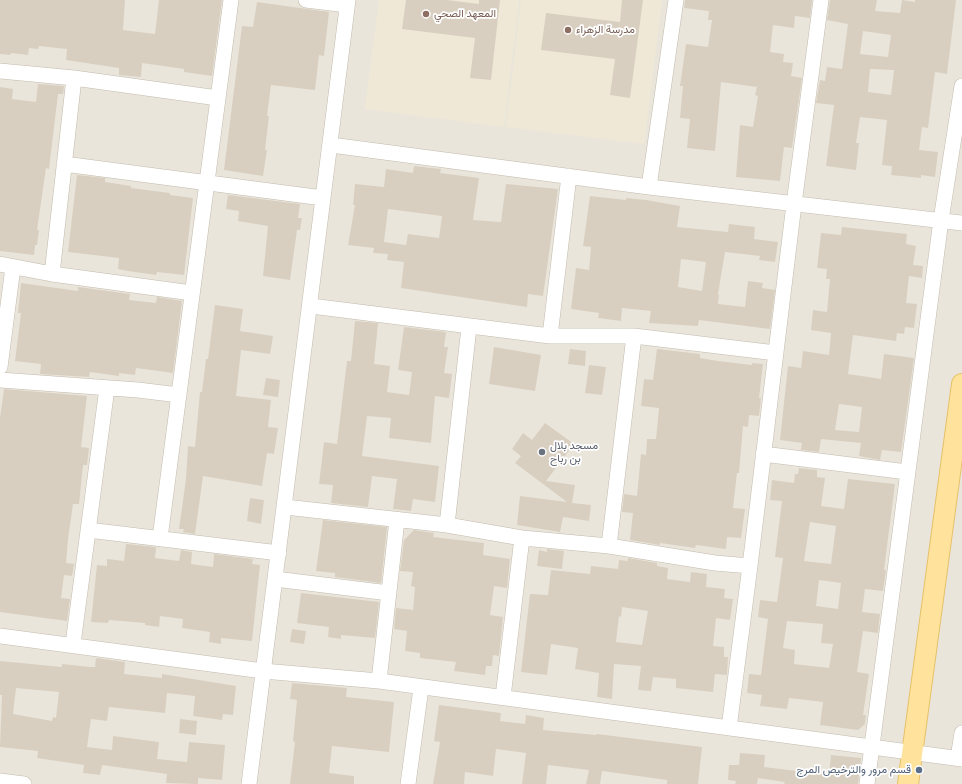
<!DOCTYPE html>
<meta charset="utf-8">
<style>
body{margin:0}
canvas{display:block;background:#f6f3ec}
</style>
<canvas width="962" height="784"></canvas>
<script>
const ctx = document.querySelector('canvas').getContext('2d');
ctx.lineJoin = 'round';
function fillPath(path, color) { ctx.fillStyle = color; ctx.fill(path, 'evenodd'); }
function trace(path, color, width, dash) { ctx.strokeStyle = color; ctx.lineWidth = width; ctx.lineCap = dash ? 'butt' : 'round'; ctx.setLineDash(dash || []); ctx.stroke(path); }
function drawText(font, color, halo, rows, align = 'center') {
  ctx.font = font + ' "IBM Plex Sans",Vazirmatn,sans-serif'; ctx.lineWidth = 3.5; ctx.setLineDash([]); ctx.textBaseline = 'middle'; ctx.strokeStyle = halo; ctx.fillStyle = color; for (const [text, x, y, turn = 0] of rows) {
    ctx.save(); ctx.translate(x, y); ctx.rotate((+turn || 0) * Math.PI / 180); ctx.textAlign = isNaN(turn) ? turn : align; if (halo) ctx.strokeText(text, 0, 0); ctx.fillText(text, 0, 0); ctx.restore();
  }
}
const residential = new Path2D(`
 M0,0H962V784H0Z`);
const education = new Path2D(`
 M379,0H519L504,127L365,109Z
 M521,0H662L644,144L506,127Z`);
const building = new Path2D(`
 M0,0H125L123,30L155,34L159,0H222L212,76L184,72V69L142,63L141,77L119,75V68L66,60L67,49L39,46L38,49L29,48L28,55L11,53L10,55L0,54Z
 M406,0H447L479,4V0H500L491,80L470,78L475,38L402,29Z
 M622,0H643L630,98L610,95L615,59L541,50L546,13L620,22Z
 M685,0H812L810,18L795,16L794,28L773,25L770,52L784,54L783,62L793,63L791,76L802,78L792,148L784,147L780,181L736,177L740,125L753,127L758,96L755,95L757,87L721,82L715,151L687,148L690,119L680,118L683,86H680L686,44L708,47L712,20H708L709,11L684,8Z
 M830,0H877L875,11L900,13L902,0L915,2V0H956L947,74L935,72L928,128L922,127L919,150L938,152L935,177L921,175V178L891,175L892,166L882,165L887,120L860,117L856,143H859L856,170L826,166L834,105L816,103L820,80L825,81L827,67L842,69L848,24L827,20ZM863,31L891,35L888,57L860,54ZM870,69L894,70L891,95L868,92Z
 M257,2L329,12L324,56L319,55L315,90L271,85L267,116H269L265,150H267L263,176L224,170L242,26L253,27Z
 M38,84L64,86L63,94H58L49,169L46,168L37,230H39L37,245H35L34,255L0,251V87L13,89L12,99L36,102Z
 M414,166L441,169L440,173L479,178L473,220L501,222L506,184L558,189L543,296L528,294L527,307L401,288L404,262L387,260L388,254L373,253L374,248L348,245L355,205H353L355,184L384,187L386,169L413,173ZM388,209L442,216L439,238L408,234L406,245L384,242Z
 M77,175L105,178V182L131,186V188L170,193V195L193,198L184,275L157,272L156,275L128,271L118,269L119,258L68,252Z
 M228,195L300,204L298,218H302L300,230H297L290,280L263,276L268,226L238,221L239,211L226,209Z
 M590,196L626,200V198L646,200L680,206L677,227L728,232L729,224L755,227L754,239L778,242L775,262L759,260L760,256L725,252L718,294L719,295L718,304L745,307L748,281L763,283L762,288L775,290L770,329L699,320L698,326L649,323L651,311L622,308L621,321L598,318L599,313L571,309L576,268L589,270L591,247L583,246ZM681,259L706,262L702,291L678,287Z
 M842,227L907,234L906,244L916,246L913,265L923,266L922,278L909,276L906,303L917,304L914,328L905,327L904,334L897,333L896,341L853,335L848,374L881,379L884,354L914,358L901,452L882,450L880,460L859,456L861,443L821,439L819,452L801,450L802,443L780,440L788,366L801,368L803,351L829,355L831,333L811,330L813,310L827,312L830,279H826L827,269L817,268L821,233L841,235ZM839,404L862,407L859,432L835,430Z
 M21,283L78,291V287L130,294L129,300L156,303L157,297L182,301L173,373L136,368L135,375L119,373V376L90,372L89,377L40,374L41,364L15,361L21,313H18Z
 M215,305L243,309L240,331L273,336L270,354L241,350L236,396L271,400L268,427L278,428L274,454L267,453L262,486L203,476L195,534L183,532L184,529H179L186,479L188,446L195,447L200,392H202L206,359H208Z
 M355,321L378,323L374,364L390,366L387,392L409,395L412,372L398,370L404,327L446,332L444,347H448L444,373L452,374L449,398L435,396L431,443L389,438L391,418L367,416L362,456L439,466L435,502L413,499L411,511L393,509L397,479L372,476L368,507L331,503L333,485L319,484L324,442L337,444L347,361H351Z
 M494,347L541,355L535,391L489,384Z
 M570,349L586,351L585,366L568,364Z
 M657,349L700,354V358L718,361L752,365V363L763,364L759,398H761L759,416L749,415L748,427L743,426L739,473H737L733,508L745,509L741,538L727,537L726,549L696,545L695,548L660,543V545L630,540L633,513L622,512L624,494L637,496L641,454L646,455L647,439H656L659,408L641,406L644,379L653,380Z
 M589,365L606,367L602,395L585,393Z
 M266,378L280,380L278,397L263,395Z
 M4,389L87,396L81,447L89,448L87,465H83L79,504H73L68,539L66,563L74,564L72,576L64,575L61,598L70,599L67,621L0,612V418Z
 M545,423L574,444L546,481L575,485L572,503L591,505L589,521L563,517L560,532L517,525L520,496L567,502L515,463L521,456L512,449L523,433L532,440Z
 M799,468L817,470V477L825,478L821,506L844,509L848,479L895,484L884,570H886L883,591L865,589L862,612L880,614L878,633L863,631L857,672L869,674L863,715H866L865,724L858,730L820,725L823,702L789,698L787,709L760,706L762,695L747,693L749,674L761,675L768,619L758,617L760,600L777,602L783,558L775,557L782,501L770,500L772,480L794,483L795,474H798ZM810,522L836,526L831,564L804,561ZM819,580L841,583L838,609L816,606ZM787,621L823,624L821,643L833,644L829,668L794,664L795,650L783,648Z
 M250,498L264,500L261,524L247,521Z
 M323,520L387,527L381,583L335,577V573L316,571Z
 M414,530L434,533L433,537L484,543L483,555L510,559L507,588L494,586L490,615L503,617L499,656L493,655L492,666H486L485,675L454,671L456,662L420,658V653L405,651L407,631L394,629L396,608L413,610L415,587L411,586L413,572L400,571L404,540Z
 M126,544L156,547L155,558L179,561L181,550L192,552L191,564L213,567L214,554L253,559L252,564L260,565L252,641L221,638V644L209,642L210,632L182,628L183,619L160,616L159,627L145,625V623L109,620L108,623L91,622L97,565L107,566V559L124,561Z
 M547,549L564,551L562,569L537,566L539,550L547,552Z
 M628,558L657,563V566L668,568L667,579L690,582L691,572L707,574L706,587L725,589L724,598L733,599L730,620L716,618L713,646L724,647V657H728L727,675L715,674L713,692L676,688V679L653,677L651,691L638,690L641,666L614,664L612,699L597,697L599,673L575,669L578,648L551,644L547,675L521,672L530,594L548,595L551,570L590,574L591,566L618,569L619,560L628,561ZM622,607L648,611L642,645L616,642L619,616L621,617Z
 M301,593L379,602L375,638L341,635V639L328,637L329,627L297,623Z
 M292,629L306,631L304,644L290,642Z
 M96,658L125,662L124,674L162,678V674L236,686L233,715L223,714L222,720L193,716L195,696L167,693L165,713L109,707L107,721L91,719L87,747L112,750L113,736L159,742L157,759L187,762L189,742L225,745L222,780L198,778V784L166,783L167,774L102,765L100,775L83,773L84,765L37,758L38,751L0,747L2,695H0V661L62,667V664L90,667H95ZM16,688L59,692L56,718L53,717L52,721L13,714Z
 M292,683L347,688L346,697L394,702L389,752L332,746L329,773L354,776V784H290L295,742L293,741L297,700L290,699Z
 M439,705L501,713L500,721L525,724L526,715L544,718L543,730L596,735L597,734L702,747L698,784H667V780L602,771L600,784H586L589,770L548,765L546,784H522L526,753L496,749L493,776L465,772L464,784H433L440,742L434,741Z
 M180,719L197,721L196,735L179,733Z
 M740,753L765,755L764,767L829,775L831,755L861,758L858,784H784L785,782L758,778L757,784H735L736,781L728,780L729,765H739Z`);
const minor = new Path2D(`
 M306,0L347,5
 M0,71L74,78L218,98
 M331,145L649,187L962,223
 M64,164L323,198
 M649,187L676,0
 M0,264L52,274L192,293
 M52,274L74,78
 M311,306L550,336H634L776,353
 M550,336L569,176
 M0,367L13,267
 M0,380L138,390L179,395
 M763,454L907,472
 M285,507L447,525L522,538L609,546L715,563L750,566
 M447,525L469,327
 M88,530L279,553
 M160,538L231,0
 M609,546L634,336
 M275,579L389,593
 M0,636L263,671L379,681L962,759
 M73,644L107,388
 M379,681L397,520
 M503,697L522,538
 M729,728L750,566L794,204L821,0
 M958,758L962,733
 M0,781L24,784
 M249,784L348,0
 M408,784L421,688
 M867,784L941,220L962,86`);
const major = new Path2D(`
 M908,784L962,384`);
const markers = [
 [426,14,4,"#8d6e63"],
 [568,30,4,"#8d6e63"],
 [542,452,4,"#6b7280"],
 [919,770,4,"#5c6f8a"]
];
const educationNames = [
 ["المعهد الصحي",434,14],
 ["مدرسة الزهراء",576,30]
];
const worshipNames = [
 ["مسجد بلال",550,446],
 ["بن رباح",550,459]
];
const serviceNames = [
 ["قسم مرور والترخيص المرج",911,770]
];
fillPath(residential, '#eae5da');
fillPath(education, '#efe8d6');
fillPath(building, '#d8cfc1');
trace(minor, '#c2bbae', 16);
trace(major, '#e6c16a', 22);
trace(minor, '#fff', 15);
trace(major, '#ffe39c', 20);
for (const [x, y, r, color] of markers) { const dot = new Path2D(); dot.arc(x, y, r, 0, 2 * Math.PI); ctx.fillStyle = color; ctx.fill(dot); trace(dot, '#fff', 1.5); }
drawText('11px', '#785e54', '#fff', educationNames, 'left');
drawText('11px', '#5b616d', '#fff', worshipNames, 'left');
drawText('11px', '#4e5e75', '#fff', serviceNames, 'right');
</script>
